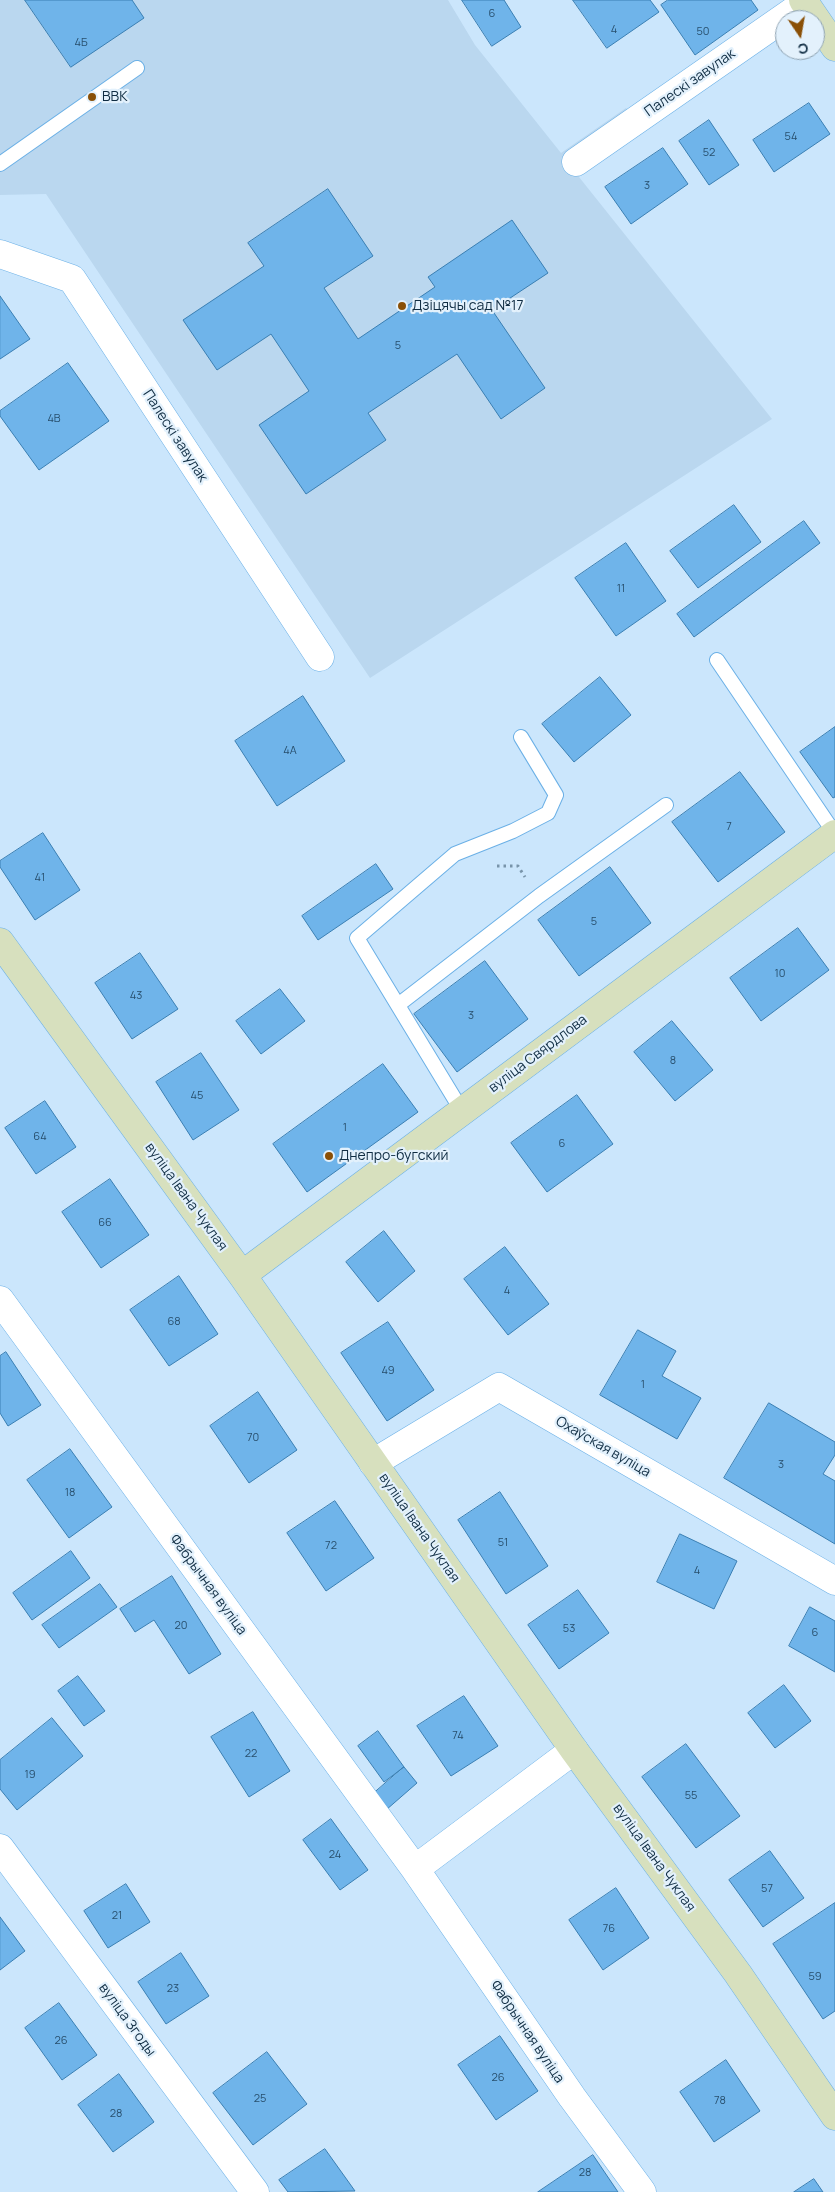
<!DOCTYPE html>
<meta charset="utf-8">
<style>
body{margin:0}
#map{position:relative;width:835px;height:2192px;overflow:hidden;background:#cbe6fc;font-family:Manrope,sans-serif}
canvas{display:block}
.north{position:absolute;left:775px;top:10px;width:50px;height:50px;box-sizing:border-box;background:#e3f1fc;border:1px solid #8fa3b2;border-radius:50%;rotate:168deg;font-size:14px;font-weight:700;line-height:20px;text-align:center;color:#102d43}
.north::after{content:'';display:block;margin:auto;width:18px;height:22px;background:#8a5007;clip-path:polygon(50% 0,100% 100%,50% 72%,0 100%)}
</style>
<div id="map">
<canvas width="835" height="2192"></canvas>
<div class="north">С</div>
</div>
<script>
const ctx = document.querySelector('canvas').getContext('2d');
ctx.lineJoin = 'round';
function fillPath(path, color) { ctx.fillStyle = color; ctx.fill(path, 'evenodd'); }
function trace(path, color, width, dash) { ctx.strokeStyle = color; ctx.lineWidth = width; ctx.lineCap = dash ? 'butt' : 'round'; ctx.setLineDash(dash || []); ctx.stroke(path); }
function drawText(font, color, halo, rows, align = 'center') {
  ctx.font = font + ' Manrope,sans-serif'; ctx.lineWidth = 4.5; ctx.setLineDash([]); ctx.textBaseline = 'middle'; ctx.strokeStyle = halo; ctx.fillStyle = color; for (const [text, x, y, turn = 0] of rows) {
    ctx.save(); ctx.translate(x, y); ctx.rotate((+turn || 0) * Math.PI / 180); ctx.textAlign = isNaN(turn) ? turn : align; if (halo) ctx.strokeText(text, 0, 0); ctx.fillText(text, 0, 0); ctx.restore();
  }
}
const built = new Path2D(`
 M0,0H448L475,45L561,153L626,108L645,129L579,177L772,419L370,678L46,194L0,195Z`);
const building = new Path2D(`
 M25,0H132L144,18L71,67Z
 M462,0H504L521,27L492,46Z
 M573,0H650L659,12L607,48Z
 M668,0H751L758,10L695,55L661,5Z
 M809,103L830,134L774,172L753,140Z
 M709,120L739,165L709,185L679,141Z
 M663,148L688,184L631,224L605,187Z
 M328,189L373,256L324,288L358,339L435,287L428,277L512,220L548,273L492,310L545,388L501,419L457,354L368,413L386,440L306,494L259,425L309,391L271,334L217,370L183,320L264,266L248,243Z
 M0,296L30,339L0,359Z
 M68,363L109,421L39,470L0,416V411Z
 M734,505L761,542L698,588L670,551Z
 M804,521L820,543L694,637L677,614Z
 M626,543L666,601L616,636L575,578Z
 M600,677L631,715L574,762L542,724Z
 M303,696L345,761L277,806L235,741Z
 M835,727V797L833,798L800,752Z
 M740,772L785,832L718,882L672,822Z
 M43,833L80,890L35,920L0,867V861Z
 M376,864L393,889L318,940L302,916Z
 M610,867L651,923L579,976L538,920Z
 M798,928L829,970L761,1021L730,978Z
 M140,953L178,1009L132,1039L95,983Z
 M485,961L528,1019L457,1072L414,1014Z
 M280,989L305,1021L261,1054L236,1021Z
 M672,1021L713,1070L675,1101L634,1052Z
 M201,1053L239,1110L193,1140L156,1082Z
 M383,1064L418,1112L307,1192L273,1144Z
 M577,1095L613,1144L547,1192L511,1143Z
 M45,1101L76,1147L36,1174L5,1128Z
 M110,1179L149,1235L101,1268L62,1212Z
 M384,1231L415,1271L378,1302L346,1262Z
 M505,1247L549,1304L508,1335L464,1279Z
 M179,1276L218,1334L169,1366L130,1310Z
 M388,1322L434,1390L387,1421L341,1353Z
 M638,1330L676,1351L662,1376L701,1398L677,1439L600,1395Z
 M6,1352L41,1405L8,1426L0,1413V1356Z
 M258,1392L297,1450L249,1483L210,1426Z
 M769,1403L835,1442V1455L823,1474L835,1481V1544L724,1478Z
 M70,1449L112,1507L69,1538L27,1480Z
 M500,1492L548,1566L506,1594L458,1520Z
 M335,1501L374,1558L326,1591L287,1533Z
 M680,1534L737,1561L714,1609L657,1582Z
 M71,1551L90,1578L32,1620L13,1593Z
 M172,1576L221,1654L189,1674L154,1620L135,1632L120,1609Z
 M100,1584L117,1607L59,1648L42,1625Z
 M578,1590L609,1633L559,1669L528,1625Z
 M810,1607L835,1621V1672L789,1646Z
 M78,1676L105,1711L84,1726L58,1691Z
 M784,1685L811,1721L775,1748L748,1713Z
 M464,1696L498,1746L451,1776L417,1726Z
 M253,1712L290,1771L249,1797L211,1737Z
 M52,1718L83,1756L17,1810L0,1789V1760Z
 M378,1731L404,1767L384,1782L358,1746Z
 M686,1744L740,1816L696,1848L642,1777Z
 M404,1767L417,1783L386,1810L373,1794Z
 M331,1819L368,1870L340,1890L303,1840Z
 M770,1851L804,1898L763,1927L729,1880Z
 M126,1884L150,1922L108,1948L84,1911Z
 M616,1888L649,1938L603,1970L569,1920Z
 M835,1903V2011L823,2019L773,1944Z
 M0,1917L25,1951L0,1970Z
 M181,1953L209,1996L166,2024L138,1982Z
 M59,2003L97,2055L62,2080L25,2028Z
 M500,2036L538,2091L496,2120L458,2065Z
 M267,2052L307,2104L253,2145L213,2093Z
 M726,2060L760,2111L714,2142L680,2092Z
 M119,2074L154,2122L113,2152L78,2105Z
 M325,2149L355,2191L288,2192L279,2180Z
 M593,2155L618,2192H538Z
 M814,2179L823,2192H794Z`);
const path = new Path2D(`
 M497,866H518L525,877`);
const lane = new Path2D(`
 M0,164L137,68
 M717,660L835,834
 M398,1005L539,896L666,805
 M462,1111L357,938L455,854L513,831L548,813L556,795L521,737`);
const street = new Path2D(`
 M576,162L805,3
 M0,254L72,279L320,657
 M0,1300L415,1869L572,2097L642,2192
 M373,1463L499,1387L835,1581
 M0,1848L255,2192
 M415,1869L574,1750`);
const secondary = new Path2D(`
 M803,0L835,47
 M0,942L242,1275L574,1750L738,1974L835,2116
 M242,1275L835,834`);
const markers = [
 [92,97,5,"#8a5007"],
 [402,306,5,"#8a5007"],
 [329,1156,5,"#8a5007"]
];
const numberNames = [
 ["6",492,14],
 ["4",614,30],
 ["50",703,32],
 ["4Б",81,43],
 ["54",791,137],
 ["52",709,153],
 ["3",647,186],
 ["5",398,346],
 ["4В",54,419],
 ["11",621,589],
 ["4А",290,751],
 ["7",729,827],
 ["41",40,878],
 ["5",594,922],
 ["10",780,974],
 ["43",136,996],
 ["3",471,1016],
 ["8",673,1061],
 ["45",197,1096],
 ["1",345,1128],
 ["64",40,1137],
 ["6",562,1144],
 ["66",105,1223],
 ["4",507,1291],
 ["68",174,1322],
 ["49",388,1371],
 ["1",643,1385],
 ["70",253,1438],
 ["3",781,1465],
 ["18",70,1493],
 ["51",503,1543],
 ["72",331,1546],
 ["4",697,1571],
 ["20",181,1626],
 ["53",569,1629],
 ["6",815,1633],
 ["74",458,1736],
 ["22",251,1754],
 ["19",30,1775],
 ["55",691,1796],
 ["24",335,1855],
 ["57",767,1889],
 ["21",117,1916],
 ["76",609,1929],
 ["59",815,1977],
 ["23",173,1989],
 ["26",61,2041],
 ["26",498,2078],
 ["25",260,2099],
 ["78",720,2101],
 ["28",116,2114],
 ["28",585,2173]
];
const streetNames = [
 ["Палескі завулак",690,83,-35],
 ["Палескі завулак",175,436,57],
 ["вуліца Свярдлова",538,1054,-37],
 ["вуліца Івана Чуклая",186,1197,54],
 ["Охаўская вуліца",603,1447,30],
 ["вуліца Івана Чуклая",419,1528,55],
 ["Фабрычная вуліца",208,1585,54],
 ["вуліца Івана Чуклая",654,1858,54],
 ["вуліца Згоды",127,2020,54],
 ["Фабрычная вуліца",527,2032,56]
];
const poiNames = [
 ["ВВК",102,97],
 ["Дзіцячы сад №17",412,306],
 ["Днепро-бугский",339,1156]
];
fillPath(built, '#bad7ef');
fillPath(building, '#6fb4ea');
trace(building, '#3a7fb3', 1);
trace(lane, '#6bb0e6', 16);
trace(street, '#6bb0e6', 29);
trace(secondary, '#6bb0e6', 29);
trace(path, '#7894aa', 3, [2.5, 4]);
trace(lane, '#fff', 14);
trace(street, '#fff', 28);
trace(secondary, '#d7e0be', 28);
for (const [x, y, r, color] of markers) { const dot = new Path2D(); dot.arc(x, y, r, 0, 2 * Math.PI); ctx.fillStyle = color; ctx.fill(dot); trace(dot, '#e3f1fc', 2); }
drawText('11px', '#284f6d', null, numberNames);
drawText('14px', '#102d43', '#e3f1fc', streetNames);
drawText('14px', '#102d43', '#e3f1fc', poiNames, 'left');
</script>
